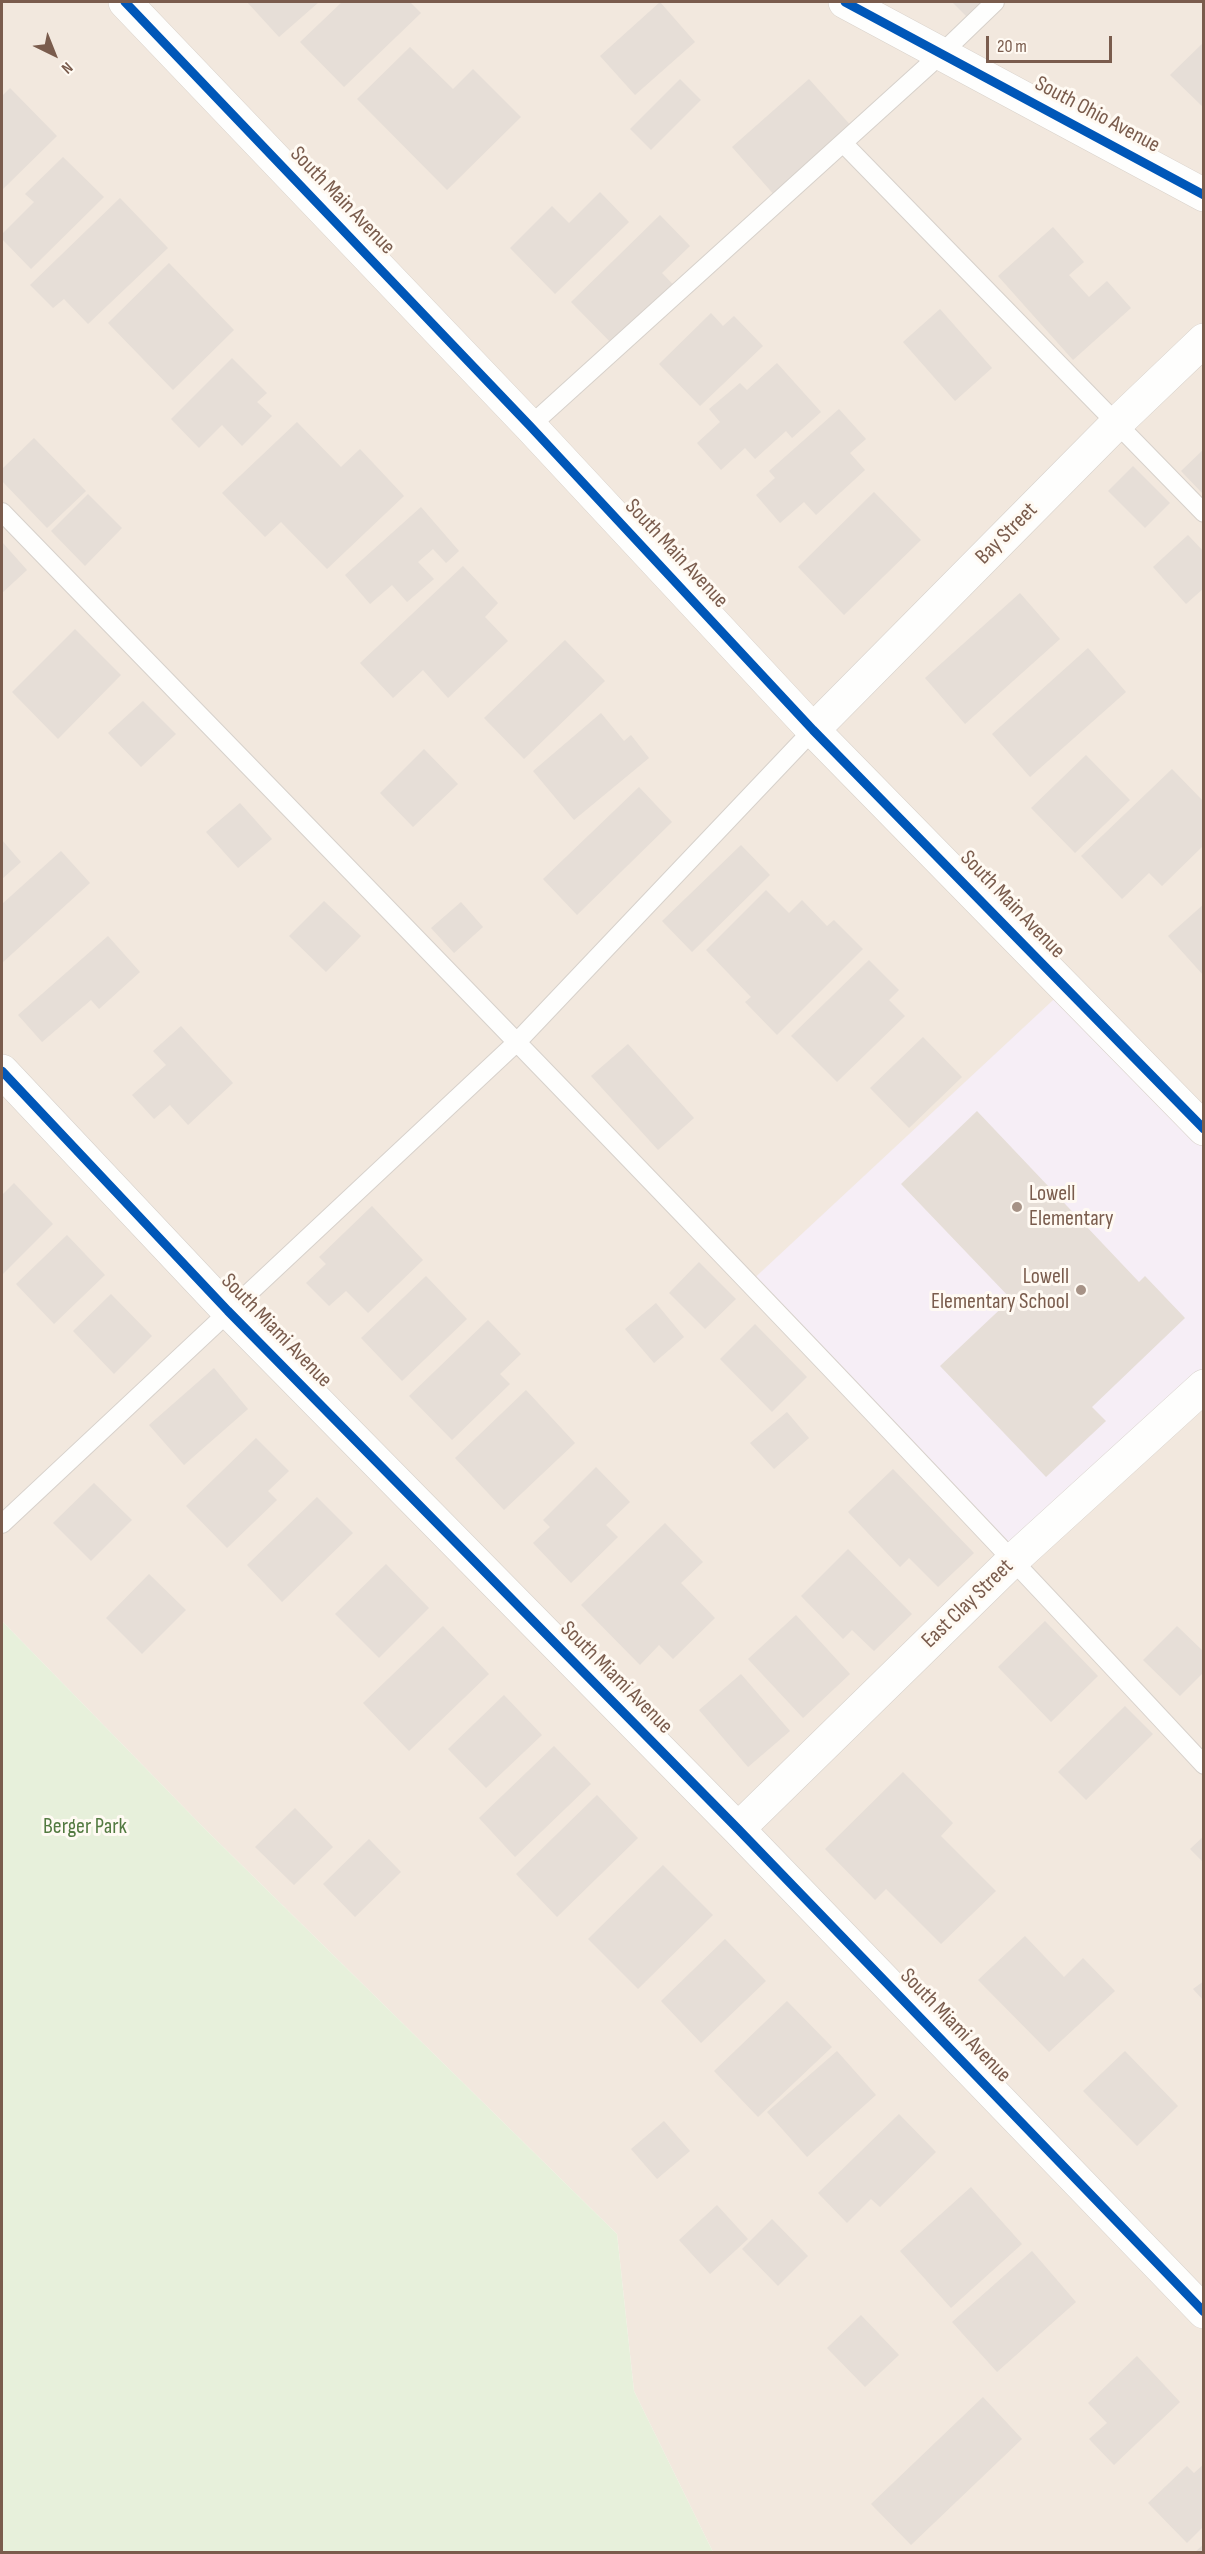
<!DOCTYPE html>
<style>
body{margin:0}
#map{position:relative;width:1205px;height:2554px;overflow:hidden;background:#f9f5f0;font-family:"Sofia Sans Condensed",sans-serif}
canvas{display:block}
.frame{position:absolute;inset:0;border:3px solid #7a5c4d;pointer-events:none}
.north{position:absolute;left:24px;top:24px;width:60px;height:60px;-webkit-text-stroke:4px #fffaf3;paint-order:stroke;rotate:137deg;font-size:16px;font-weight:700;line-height:24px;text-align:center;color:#7a5c4d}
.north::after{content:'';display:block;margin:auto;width:21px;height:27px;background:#7a5c4d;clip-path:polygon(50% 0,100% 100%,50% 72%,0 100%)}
.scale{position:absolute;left:986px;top:36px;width:126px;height:27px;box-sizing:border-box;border:3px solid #7a5c4d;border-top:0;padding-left:8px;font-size:18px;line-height:21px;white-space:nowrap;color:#7a5c4d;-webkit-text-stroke:4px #fffaf3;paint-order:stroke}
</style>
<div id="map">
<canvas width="1205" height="2554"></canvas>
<div class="frame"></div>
<div class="north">N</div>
<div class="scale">20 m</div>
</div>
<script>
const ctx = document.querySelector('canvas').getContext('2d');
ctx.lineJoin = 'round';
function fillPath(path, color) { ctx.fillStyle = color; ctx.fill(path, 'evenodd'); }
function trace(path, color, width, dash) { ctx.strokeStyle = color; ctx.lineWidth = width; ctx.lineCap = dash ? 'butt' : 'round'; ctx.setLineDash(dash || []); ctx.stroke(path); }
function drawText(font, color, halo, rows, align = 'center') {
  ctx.font = font + ' "Sofia Sans Condensed",sans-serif'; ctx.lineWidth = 6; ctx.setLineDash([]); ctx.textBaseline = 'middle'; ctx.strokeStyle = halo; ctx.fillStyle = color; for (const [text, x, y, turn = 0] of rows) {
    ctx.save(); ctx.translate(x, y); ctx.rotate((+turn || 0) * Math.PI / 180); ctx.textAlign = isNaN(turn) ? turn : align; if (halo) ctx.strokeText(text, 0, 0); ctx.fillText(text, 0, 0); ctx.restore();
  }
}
const residential = new Path2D(`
 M2,2H1203V2552H713L634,2391L617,2234L205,1829L2,1621Z`);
const education = new Path2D(`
 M1066,988L1203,1129V1386L1013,1560L748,1284Z`);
const green = new Path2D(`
 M2,1621L205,1829L617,2234L634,2391L713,2552H2Z`);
const building = new Path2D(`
 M247,2H319L279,37Z
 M342,2H410L421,13L344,87L300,42Z
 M660,2L695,42L635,95L600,56Z
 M952,2H985L968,18Z
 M1204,42V108L1170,75Z
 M410,47L453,89L473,69L521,117L447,190L357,99Z
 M680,79L701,100L651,150L630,129Z
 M809,79L853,128L776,197L732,147Z
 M10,88L57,136L2,190V96Z
 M63,157L104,197L31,269L2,239V234L34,202L25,194Z
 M600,192L629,222L555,294L510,248L552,206L569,223Z
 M120,198L168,248L88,324L64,299L53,308L30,285Z
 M660,215L690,246L662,273L684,296L623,355L571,302Z
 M1053,227L1084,262L1069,275L1089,297L1107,281L1131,308L1073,360L998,276Z
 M169,263L234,330L173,390L108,323Z
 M940,309L992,368L955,401L903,342Z
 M711,313L723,326L734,316L763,346L700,406L659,364Z
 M232,358L267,393L257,402L272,416L242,446L222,425L199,448L171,419Z
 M777,363L821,412L792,438L786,431L755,459L745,448L721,470L697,443L720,422L709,409L740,383L747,390Z
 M839,409L866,439L850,453L865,470L816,515L804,502L780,523L756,495L775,478L769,471Z
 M297,422L341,467L360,449L404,496L327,569L281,522L265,537L222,493Z
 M34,438L86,491L47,528L2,481V469Z
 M1204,449V495L1181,471Z
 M1133,466L1170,503L1145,528L1108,491Z
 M874,492L921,540L844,615L798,567Z
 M88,494L122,528L85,566L51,531Z
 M421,507L459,551L446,563L433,549L418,562L434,579L407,602L392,585L370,604L345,575Z
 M1188,535L1204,552V588L1186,604L1153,567Z
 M2,542L27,570L2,593Z
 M463,566L498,603L485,617L508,641L448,698L423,670L393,698L360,663Z
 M1020,593L1060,639L965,724L925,678Z
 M75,629L121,675L58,739L12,692Z
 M565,640L605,681L524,759L484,718Z
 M1088,648L1126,692L1030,777L992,734Z
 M143,701L176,734L141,767L108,733Z
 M601,713L624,741L631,735L649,758L574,820L533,771Z
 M424,749L458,784L413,827L380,793Z
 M1086,755L1130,800L1075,853L1031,808Z
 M1172,769L1204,802V845L1162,886L1149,873L1122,899L1081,856Z
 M639,787L672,822L577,915L543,879Z
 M240,803L272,839L238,868L206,832Z
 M2,840L21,862L2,879Z
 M741,845L770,875L692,952L662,921Z
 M61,851L90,883L2,963V904Z
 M766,890L789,913L802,900L827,926L834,920L863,949L777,1035L745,1002L751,997L706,950Z
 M324,901L361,936L326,972L289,936Z
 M461,902L483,927L454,953L431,928Z
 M1204,904V976L1168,936Z
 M108,936L140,972L99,1009L91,1000L42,1042L18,1015Z
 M869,960L899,990L889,1000L905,1016L837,1082L791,1036Z
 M181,1026L233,1083L188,1125L170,1105L154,1119L132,1095L166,1065L153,1051Z
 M923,1037L962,1077L909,1128L870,1088Z
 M628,1044L694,1118L658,1150L591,1076Z
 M977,1111L1139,1282L1145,1276L1185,1318L1092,1407L1106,1421L1046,1477L940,1366L1011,1299L901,1184Z
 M14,1183L53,1224L2,1275V1195Z
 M372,1206L423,1260L368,1313L346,1291L329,1306L306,1283L326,1264L319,1257Z
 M67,1235L105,1275L54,1324L16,1284Z
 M699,1262L736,1299L705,1329L669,1293Z
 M426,1276L467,1319L402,1381L361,1338Z
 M111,1294L152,1336L114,1374L73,1331Z
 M656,1303L684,1337L654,1363L625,1329Z
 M488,1320L521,1354L500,1374L510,1384L452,1440L409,1396Z
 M755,1324L807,1377L772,1412L720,1359Z
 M214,1368L248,1409L184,1465L149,1425Z
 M526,1390L575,1443L504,1510L455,1458Z
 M787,1412L809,1438L774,1469L750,1443Z
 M256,1438L289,1471L268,1491L277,1500L227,1548L186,1506Z
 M596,1467L630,1502L606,1525L618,1537L571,1583L533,1543L550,1527L543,1520Z
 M893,1469L974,1553L938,1587L909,1558L900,1567L848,1512Z
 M94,1483L132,1520L91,1561L53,1523Z
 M317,1497L353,1533L282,1602L247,1565Z
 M665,1523L703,1562L681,1583L715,1618L673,1659L659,1645L640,1665L581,1605Z
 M848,1549L912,1614L874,1651L852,1630L843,1639L801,1596Z
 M386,1564L429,1608L379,1658L335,1614Z
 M149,1574L186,1610L142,1654L106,1618Z
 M796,1615L850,1674L803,1718L748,1659Z
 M1045,1621L1098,1676L1051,1722L998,1667Z
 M443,1626L489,1674L409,1751L363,1703Z
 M1177,1626L1204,1652V1672L1180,1696L1143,1660Z
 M741,1674L790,1731L748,1767L699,1710Z
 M504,1695L542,1735L486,1788L448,1749Z
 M1125,1706L1153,1734L1086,1800L1058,1772Z
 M554,1746L591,1784L515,1857L479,1818Z
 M903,1772L953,1823L941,1836L996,1891L941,1944L886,1889L875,1900L825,1849Z
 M597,1795L638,1838L557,1917L516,1874Z
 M295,1808L333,1847L294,1885L255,1847Z
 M1204,1836V1863L1190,1849Z
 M369,1839L401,1872L355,1917L323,1884Z
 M663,1865L713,1915L638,1989L588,1939Z
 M1025,1936L1064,1977L1083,1958L1115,1991L1049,2052L978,1980Z
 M725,1939L766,1981L701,2043L661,2001Z
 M1204,1981V2001L1193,1989Z
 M787,2001L832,2047L758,2117L714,2071Z
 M837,2051L876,2095L807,2157L767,2112Z
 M1125,2051L1178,2106L1137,2146L1083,2091Z
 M899,2114L936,2152L880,2207L871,2199L847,2223L818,2193Z
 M664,2121L690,2151L657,2179L631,2149Z
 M971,2187L1022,2244L951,2308L900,2251Z
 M717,2205L748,2239L710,2274L679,2240Z
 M772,2219L808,2256L778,2286L742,2249Z
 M1032,2251L1076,2302L997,2372L952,2322Z
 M861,2315L899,2355L865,2387L827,2348Z
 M1137,2356L1180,2402L1114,2465L1089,2439L1107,2423L1088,2403Z
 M983,2397L1022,2439L911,2545L871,2504Z
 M1204,2464V2526L1187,2543L1148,2503L1187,2466L1194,2473Z
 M1204,2544V2552H1195Z`);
const service = new Path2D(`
 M843,143L1204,513
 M530,426L941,54L995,2
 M2,512C405,927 810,1340 1204,1765
 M2,1524L517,1042L813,730`);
const minor = new Path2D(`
 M813,730L1116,424L1204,340
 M2,1071L228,1311L738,1829L1204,2312
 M738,1829L1013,1560L1204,1386`);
const secondary = new Path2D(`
 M125,2L530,426L813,730L1204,1129
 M845,2L1204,195`);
const cycleway = new Path2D(`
 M125,2L530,426L813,730L1204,1129
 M845,2L1204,195
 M2,1071L228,1311L738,1829L1204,2312`);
const markers = [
 [1017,1207,6,"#a69286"],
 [1081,1290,6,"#a69286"]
];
const streetNames = [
 ["South Ohio Avenue",1097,115,28],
 ["South Main Avenue",342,201,46],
 ["Bay Street",1007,534,-45],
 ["South Main Avenue",676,554,47],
 ["South Main Avenue",1012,905,46],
 ["South Miami Avenue",276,1331,46],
 ["East Clay Street",968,1604,-44],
 ["South Miami Avenue",616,1678,45],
 ["South Miami Avenue",955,2026,46]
];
const poiNames = [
 ["Lowell",1029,1194],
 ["Elementary",1029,1219],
 ["Lowell",1069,1277,"right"],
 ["Elementary School",1069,1302,"right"]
];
const parkNames = [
 ["Berger Park",85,1827]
];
fillPath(residential, '#f2e8de');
fillPath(education, '#f6eef6');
fillPath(green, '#e7f0db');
fillPath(building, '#e6ded7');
trace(service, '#d7d1cb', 20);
trace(minor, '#d7d1cb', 34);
trace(secondary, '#d9d2cb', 34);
trace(service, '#fefefd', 18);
trace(minor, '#fefefd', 33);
trace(secondary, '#fefefd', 33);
trace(cycleway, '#0057b8', 9);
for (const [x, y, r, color] of markers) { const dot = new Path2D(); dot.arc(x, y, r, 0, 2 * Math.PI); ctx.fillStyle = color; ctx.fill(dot); trace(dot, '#fffaf3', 2); }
drawText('22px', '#7a5c4d', '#fffaf3', streetNames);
drawText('22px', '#7a5c4d', '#fffaf3', poiNames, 'left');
drawText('22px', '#537a41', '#fffaf3', parkNames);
</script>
